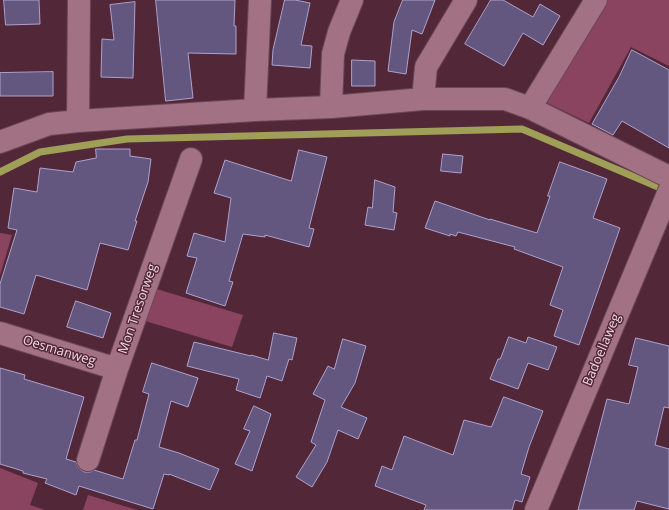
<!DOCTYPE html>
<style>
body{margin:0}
canvas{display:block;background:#522839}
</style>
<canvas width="669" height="510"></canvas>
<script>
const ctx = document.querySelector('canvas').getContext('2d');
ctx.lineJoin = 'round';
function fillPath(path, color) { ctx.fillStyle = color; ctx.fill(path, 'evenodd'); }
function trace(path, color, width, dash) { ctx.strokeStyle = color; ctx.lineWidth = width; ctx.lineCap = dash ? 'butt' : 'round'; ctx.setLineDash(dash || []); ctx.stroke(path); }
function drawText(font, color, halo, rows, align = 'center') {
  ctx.font = font + ' "Open Sans",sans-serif'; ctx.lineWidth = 3; ctx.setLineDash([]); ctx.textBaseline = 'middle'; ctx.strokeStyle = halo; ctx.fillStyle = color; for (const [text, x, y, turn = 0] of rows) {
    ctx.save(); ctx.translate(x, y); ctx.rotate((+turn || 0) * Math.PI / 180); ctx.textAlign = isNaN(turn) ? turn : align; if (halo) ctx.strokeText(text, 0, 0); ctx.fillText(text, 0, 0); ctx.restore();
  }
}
const green = new Path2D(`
 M607,0H669V66L631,47L589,123L543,101Z
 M0,233L12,235L0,275Z
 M153,288L243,315L232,347L142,320Z
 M0,468L38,483L30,505L45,510H0Z
 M88,495L137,510H83Z`);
const stream = new Path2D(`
 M0,172L40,152L127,139L522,129L658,187`);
const building = new Path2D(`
 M4,0H39L40,24L6,25Z
 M156,0H235L234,26H236V54L188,53L193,98L166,101Z
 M285,0H295L310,3L301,45L312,46L310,68L272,65L273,50Z
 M403,0H435L422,34L412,30L406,74L388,71L394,22Z
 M491,0H503L533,17L540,4L560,16L543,45L523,33L504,66L465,44Z
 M135,2L133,78L101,77L102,39L114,40L110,5Z
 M632,50L669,70V148L622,121L613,135L592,124L619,77Z
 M352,60L375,61V86H352Z
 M53,72V96H0V73Z
 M96,149H130V156L151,159L148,182L135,221H137L128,250L100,243L87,290L36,275L24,314L0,307V284L17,230L8,228L14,188L37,192L40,168L73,172L76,162L96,158Z
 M299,150L327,157L309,228L314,229L309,247L265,235V237L243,234L229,281L233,282L225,306L186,293L197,258L187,256L194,233L225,242L231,198L214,193L225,160L291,181Z
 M443,154L463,156L461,173L441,171Z
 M560,162L607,179L593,218L620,228L579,345L554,336L563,310L550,305L563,267L514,249L515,247L458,232L456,236L450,234V236L425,228L435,201L490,220V219L537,233L550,196H548Z
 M375,180L395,187L393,212L397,213L394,230L365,225L368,207L372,208Z
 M76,301L111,313L103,338L67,327Z
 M274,333L297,338L292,360L289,359L282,381L267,376L260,398L236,390L239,379L187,366L194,342L251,356V355L268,360Z
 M509,337L526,343L528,337L557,347L548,370L528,363L518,389L490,379L498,359H500Z
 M636,338L669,346V408L664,407L655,445L669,449V509L637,501L634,510H578L607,399L629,404L638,367L629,365Z
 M343,339L366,346L355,383L341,407L367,418L358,439L338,430L327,462L312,487L296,477L316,445L311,442L325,400L313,394L328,366L334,369Z
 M152,363L198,378L188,407L171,401L159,447L179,453L219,469L210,490L169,474V475L164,474L153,509L79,486L76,495L45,483L47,479L23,473V471L0,464V368L25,375L24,379L84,397L66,459L76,462L79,468L84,472H90L94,470L123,479L135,440H137L149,394L143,392Z
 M504,397L543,411L529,447L521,474L530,477L522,502L515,500L512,510H424L426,505L375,486L382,466L392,470L404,436L453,455L464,420L491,427Z
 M254,406L271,414L252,471L235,464L250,431L244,429Z`);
const minor = new Path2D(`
 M423,99L426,67L466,0
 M331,107L333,54L339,32L352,0
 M530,108L596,0
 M255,110L260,0
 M78,121L79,0
 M0,142L49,124L78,121L255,110L331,107L423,99H505L530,108L669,177
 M0,333L117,369
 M88,460L117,369L191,159
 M536,510L669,191`);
const streetNames = [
 ["Mon Tresorweg",138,309,-71],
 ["Badoellaweg",602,350,-67],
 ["Oesmanweg",59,351,17]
];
fillPath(green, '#8b4460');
trace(stream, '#9f9f57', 7);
fillPath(building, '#635780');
trace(building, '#aca1ce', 1);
trace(minor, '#6b4755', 24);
trace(minor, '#a27183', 22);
drawText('13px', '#f2d6df', '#522839', streetNames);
</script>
